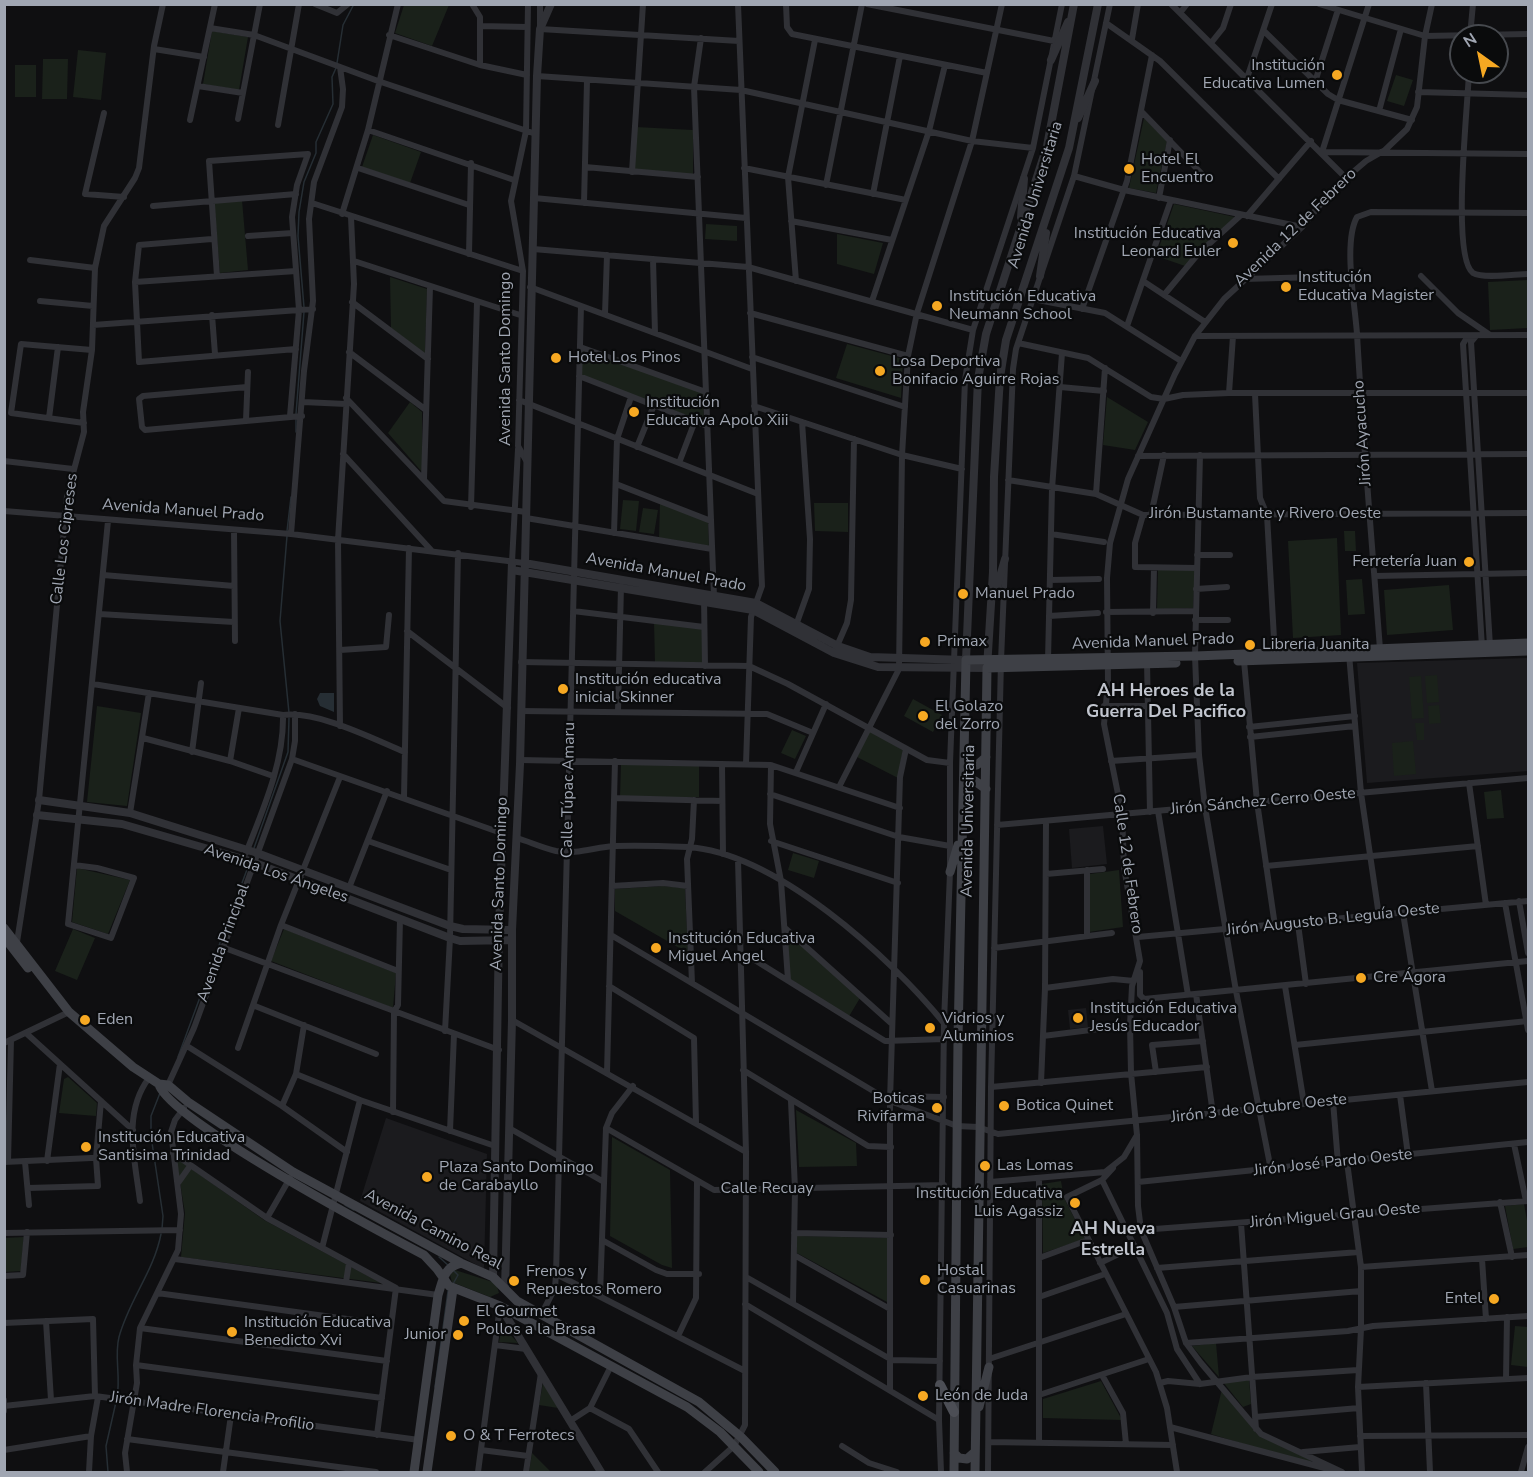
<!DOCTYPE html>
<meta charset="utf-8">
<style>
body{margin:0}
#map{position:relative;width:1533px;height:1477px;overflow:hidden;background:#0f0f11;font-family:"Nunito Sans",sans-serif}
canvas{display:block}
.frame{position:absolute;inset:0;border:6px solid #a0a6b2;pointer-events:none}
.north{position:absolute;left:1449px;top:24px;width:60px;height:60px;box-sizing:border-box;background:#0a0b0c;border:2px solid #46494e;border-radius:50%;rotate:327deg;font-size:16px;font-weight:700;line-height:24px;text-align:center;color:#a0a6b2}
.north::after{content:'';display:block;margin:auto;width:21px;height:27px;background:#f6a822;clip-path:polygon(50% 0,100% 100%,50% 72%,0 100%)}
</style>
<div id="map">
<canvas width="1533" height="1477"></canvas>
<div class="frame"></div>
<div class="north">N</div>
</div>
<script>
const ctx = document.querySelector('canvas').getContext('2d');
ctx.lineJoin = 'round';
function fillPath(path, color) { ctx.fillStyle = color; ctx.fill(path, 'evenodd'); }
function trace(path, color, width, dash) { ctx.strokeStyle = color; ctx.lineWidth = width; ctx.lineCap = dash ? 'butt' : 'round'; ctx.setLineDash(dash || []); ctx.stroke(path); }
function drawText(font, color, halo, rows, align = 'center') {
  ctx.font = font + ' "Nunito Sans",sans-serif'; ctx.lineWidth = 4.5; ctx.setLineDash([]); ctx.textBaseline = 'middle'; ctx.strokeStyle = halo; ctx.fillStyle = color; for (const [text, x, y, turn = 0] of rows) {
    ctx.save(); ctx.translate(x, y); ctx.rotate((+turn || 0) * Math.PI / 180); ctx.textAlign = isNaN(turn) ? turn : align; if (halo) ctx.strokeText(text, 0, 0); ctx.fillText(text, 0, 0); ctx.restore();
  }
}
const built = new Path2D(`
 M1528,658V771L1367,783L1357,663Z
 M1103,826L1107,864L1072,868L1069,829Z
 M1086,1008L1088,1027L1070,1029L1068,1010Z
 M386,1118L487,1154L484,1269L360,1201Z`);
const green = new Path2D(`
 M404,5H449L432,46L395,33Z
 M212,31L248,37L239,90L203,84Z
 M78,50L106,53L101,100L73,97Z
 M43,59H68L67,99H42Z
 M15,65H36V97H15Z
 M1396,75L1413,80L1404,106L1387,101Z
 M1144,118L1167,141L1156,193L1129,188Z
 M636,127L693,130V175L634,170Z
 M373,135L421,152L410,183L362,167Z
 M242,200L248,270L220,273L214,203Z
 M1174,204L1235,217L1185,266L1156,256Z
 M706,224L737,226V241L705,239Z
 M837,234L883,243L874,274L837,264Z
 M390,277L427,289L425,354L391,328Z
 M1528,280V328L1490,330L1488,282Z
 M847,344L903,359L901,398L836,378Z
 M582,350L703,393L704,422L581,375Z
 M1107,397L1148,422L1135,450L1103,445Z
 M410,402L422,412V472L388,433Z
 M623,500L639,501L636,531L620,529Z
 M660,503L708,522L709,546L659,538Z
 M814,503H848V532L815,531Z
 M643,508L658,510L654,534L639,532Z
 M1344,531H1355L1356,551H1345Z
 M1337,538L1341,635L1293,638L1288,541Z
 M1158,570H1195L1193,608L1157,609Z
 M1362,579L1365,614L1348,615L1346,580Z
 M1449,585L1453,630L1387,635L1384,590Z
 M654,622L702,629V664L655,663Z
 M1437,675L1439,702L1427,703L1425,676Z
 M1421,676L1424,718L1412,719L1409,677Z
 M913,699L942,715L933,732L904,716Z
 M1439,705L1441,723L1429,724L1428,706Z
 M97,706L141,713L127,806L87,802Z
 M1415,723H1424V740H1417Z
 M792,730L806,736L795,759L781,753Z
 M869,730L903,750L898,778L857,757Z
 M1413,741L1416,774L1394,776L1392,743Z
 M621,764L699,766V797H620Z
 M1501,790L1504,818L1487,819L1484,792Z
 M793,853L819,861L814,878L788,870Z
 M77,868L130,880L108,934L72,922Z
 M1119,870L1123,927L1089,932L1090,874Z
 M663,886L685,888L688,953L615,911V889Z
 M73,929L95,938L77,980L55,971Z
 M284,929L396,973L393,1008L271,961Z
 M787,933L860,998L848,1018L790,979Z
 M68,1077L97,1103L96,1116L59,1113L64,1079Z
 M796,1110L856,1143L857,1166L799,1167Z
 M612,1137L670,1170L672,1268L662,1265L610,1236Z
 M176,1158L264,1220L381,1283L181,1257L185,1213Z
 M1061,1181L1064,1198L1085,1239L1043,1253L1042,1184Z
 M1524,1204L1528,1226V1247L1513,1249L1505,1206Z
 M797,1236L887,1238V1302L797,1253Z
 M24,1237L21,1271L5,1272L4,1238Z
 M455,1270L496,1283L499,1293L490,1297L452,1282L450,1275Z
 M502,1326L518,1343L499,1342Z
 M1515,1326L1528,1327V1367L1511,1365Z
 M1216,1343L1219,1377L1192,1346Z
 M1249,1379L1251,1404L1243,1407L1223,1382Z
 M1101,1381L1122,1420L1043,1418V1399Z
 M543,1383L558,1408L539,1405Z
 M1222,1389L1258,1435L1313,1461L1302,1462L1211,1434Z
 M532,1453L551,1472H529Z`);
const water = new Path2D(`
 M320,693H334V712L320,706L317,699Z`);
const stream = new Path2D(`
 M337,63L343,25L354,4
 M304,307L298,236L299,212L304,182L316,153V142L333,104L332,77L336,68
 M296,414L304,312
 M296,432V419
 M287,531L291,497
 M287,536L280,621L289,713
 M254,848L288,752L289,718
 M178,1057L249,864
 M160,1093L151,1116V1136L163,1216L162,1229
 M345,1205L354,1210
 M439,1257L449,1266
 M453,1284L458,1275L454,1271
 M435,1387L448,1291
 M117,1397C121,1377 114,1356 119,1337C129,1300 154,1271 161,1234
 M108,1472L106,1446L116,1402`);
const minor = new Path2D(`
 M315,4L337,13L348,4
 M472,4L480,17V65
 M540,4V29L739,41
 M738,4L762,586L751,617L746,764
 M786,4L787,27L792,34L987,73
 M867,4L1054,41
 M1171,4L1345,177
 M1319,4L1425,36L1528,34
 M1369,4L1322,152L1528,154
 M1180,13L1187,4
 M1106,23L1160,61L1279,179
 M480,26L527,27
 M210,28L254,35L378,81L536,134
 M1264,31L1328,94L1338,100L1412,120
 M389,35L480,65L527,75
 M1470,36L1473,4
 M701,38L694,87L714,596
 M1132,39L1138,4
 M1211,43L1223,28L1231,4
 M154,49L204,57
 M1469,72C1468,103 1451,258 1473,273C1483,279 1516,274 1528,274
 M537,76L741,90L972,141L1033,148
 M1247,78L1272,4
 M1315,82L1338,10
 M198,86L243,93
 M1418,92L1528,95
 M1141,111L1201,173
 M1379,111L1401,29
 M104,113L85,194L124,197
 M238,119L260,4
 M190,120L215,4
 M278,125L299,4
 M368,130L514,180
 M585,167L698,177
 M358,168L469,205
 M744,168L906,200
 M632,172L643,4
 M1074,176L1124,190L1302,227
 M826,185L862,4
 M873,194L900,56
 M534,198L746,218
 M1159,198L1170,140
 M312,203L523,271
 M584,203L587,81
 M153,206L296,194
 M342,214L368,130L398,4
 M1247,216L1311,141
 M791,221L892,240
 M248,236L293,233
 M212,239L139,245L135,282L139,362L296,349
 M533,249L748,267L973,330
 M469,254L471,163
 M653,259L655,333
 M30,260L95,268
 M354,261L520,315
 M217,276L209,161L308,154L297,185L292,217L299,310L290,416
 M1421,276L1458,313L1490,335
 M1244,279L1353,276
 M796,281L788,177L815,40
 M1143,281L1205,322
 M135,282L296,271
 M530,287L752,369
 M1164,295L1198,254L1241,215
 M1033,299L1105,313L1181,361
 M40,301L93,306
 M872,301L929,131L945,65
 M352,302L428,359
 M1082,309L1127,181L1152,55
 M750,313L908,356
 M605,314L607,255
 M212,315L215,354
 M93,325L313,309
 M1127,326L1171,200
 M1195,336L1528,335
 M1468,336L1463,344L1482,647
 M1476,336L1471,342L1490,646
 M1018,343L1088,358L1151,397L1164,399L1183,395L1229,393H1528
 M580,347L706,392
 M349,352L426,410
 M752,357L905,407
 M579,376L707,426
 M247,387L143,396L139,399L142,427L145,430L302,416
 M1060,387L1104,391
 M1229,393L1233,336
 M1255,394L1260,498L1267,515L1275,656
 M346,398L444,501L526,512
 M519,400L758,494
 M303,402L346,404
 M754,406L902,455L962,469
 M49,418L58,347
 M246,420L248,372
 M84,423L11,413L21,344L92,350
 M637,447L654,405
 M343,454L431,550
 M1200,455L1195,656L1199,755L1205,807L1236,991L1271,1170
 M1138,456L1528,454
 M4,461L73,469
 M527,462L518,446L523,271L511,201L526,131L528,4
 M679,463L695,421
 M424,479L430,287
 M1008,480L1096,494L1143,515L1528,513
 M616,484L711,521
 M1096,494L1105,368
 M471,507L477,302
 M4,511L291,534L524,563
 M1143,515L1135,543V567L1197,568
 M1151,515L1164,455
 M526,518L712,549
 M234,530L235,641
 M614,533L617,439L631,397
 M291,534L304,371L313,301L309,219L314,182L342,107L343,89L340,67
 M1051,534L1104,542
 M1197,555H1230
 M512,562L518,449
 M103,575L234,586
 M1375,576L1528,573
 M1050,580L1099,579
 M1196,589L1227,587
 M704,598L705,666
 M573,611L704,627
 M1106,612L1196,611
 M1153,613L1154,568
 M99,614L234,622
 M1049,616L1098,613
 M1195,620H1228
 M795,628L809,589L810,539L802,422
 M407,631L508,708
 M1380,649C1372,544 1363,440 1357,334C1355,304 1343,242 1357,217L1371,212L1528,213
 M340,650L386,647L389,615
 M834,653L847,623L851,600L854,439
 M1349,654L1361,793L1379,916
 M1048,660L1052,489L1062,353
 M1244,661L1257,802L1275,926
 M521,662L749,666L788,684L927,760L950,763
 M1147,662L1150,812
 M93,684L283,715
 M1104,706H1147
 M521,711L767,714L813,733
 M618,711L621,586
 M340,726L338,540L354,284L351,217
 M1249,727L1355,716
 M1250,737L1355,726
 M143,738L230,761L273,776
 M192,752L201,683
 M292,759L504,834
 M520,760L771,765L900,808
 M230,761L239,708
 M1111,761L1199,755
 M722,764L723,854
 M771,765L770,824L781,881L788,980
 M796,772L826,704
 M1469,783L1486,905
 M839,787L899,669L902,455L908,356L917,313L972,141L1002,4
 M770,794L899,837L950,846
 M404,797L409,548
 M614,798L722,801
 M1158,811L1188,995
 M130,813L149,693
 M997,825L1528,778
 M517,838C530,842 543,848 556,851C577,855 595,847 615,846C639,845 664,846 688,847C776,853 890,957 943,1022
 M368,841L451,870
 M771,841L898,883
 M246,853C263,809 284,763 283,715C319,711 371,738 405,752
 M74,865L97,868L134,878L111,938L68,924C81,789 95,655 108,521
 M1266,866L1478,846
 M1087,870V936
 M1046,874L1103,869
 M612,886L663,883L688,886
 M349,888L387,791
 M1519,901L1528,953
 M1505,903L1528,1030
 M1403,913L1432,1091
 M1298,924L1306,984
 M281,925L398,971
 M785,928L892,1024
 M611,935L890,1101L957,1126L978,1127L998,1134L1528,1082
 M1138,937L1528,901
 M17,942L39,800L67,496L84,432L83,412L92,350L95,268L104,226L135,178L139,168L154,46L163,4
 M222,947L499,1050
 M994,948L1112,933
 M739,957L753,959L885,1041L944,1039
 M1140,972V995L1144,999L1528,961
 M692,983L687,859L692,839L694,800
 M609,986L694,1038L696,1123
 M1285,986L1304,1104
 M1045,988L1113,979L1134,981
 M1196,994L1213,1114
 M255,1006L376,1054
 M512,1020L746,1152
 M445,1031L450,938L458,553
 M26,1033L133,1130
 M1043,1036L1130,1025
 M4,1043L69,1012
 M1295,1045L1528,1021
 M187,1046L282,1106L347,1152
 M238,1048L281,925L340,777
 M743,1070L868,1146L891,1147
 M1156,1072L1152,1045L1203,1041
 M607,1073L615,761
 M296,1074L360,1100L495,1146
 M1041,1083L1045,988L1046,821
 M168,1085L194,1028L292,759L295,741V714
 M991,1087L1207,1067
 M1400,1095L1408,1155
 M891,1096L944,1097
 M791,1101L795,1189L793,1303
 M1333,1101L1338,1163
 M282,1106L296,1074L304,1025
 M393,1112L394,1012L398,1005L400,919
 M509,1128L604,1182
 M606,1128L714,1190L944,1185
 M450,1131L454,1034
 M1514,1144L1526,1201
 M173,1153L267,1218L396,1288L377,1435
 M47,1161L60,1064
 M4,1162L135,1156
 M8,1162L11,1040
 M25,1162L29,1205
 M1347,1162L1361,1267V1329L1358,1387L1362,1472
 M1113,1168L1102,1180L1067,1197L1156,1372L1167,1408L1177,1472
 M1102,1180L1167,1313L1177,1349L1200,1384
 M990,1182L1105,1172L1124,1157L1137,1135
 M1138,1182L1528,1142
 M178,1183L190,1166
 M28,1188L98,1186L96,1158L101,1101
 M140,1201C135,1160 122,1113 149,1078
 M1500,1202L1512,1257
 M267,1218L290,1178
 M1241,1223L1256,1429
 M1141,1230L1528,1201
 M4,1233L180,1230
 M794,1233L891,1235
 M602,1240L656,1270L667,1274H699
 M322,1248L360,1100
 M794,1255L890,1309
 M1039,1258L1088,1240
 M175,1259L438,1295
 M1482,1259L1486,1319
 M1100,1263L1135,1246
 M1361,1267L1528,1255
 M1157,1268L1359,1252
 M556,1274L745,1371
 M4,1276L23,1275L27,1232
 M746,1277L892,1360L940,1361
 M346,1282L349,1263
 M157,1293L391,1325
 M600,1295L606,1128L612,1113L633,1086
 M1039,1297L1105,1274
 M745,1304L939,1420
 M1174,1307L1361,1291
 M541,1315L555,1288L556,1274L581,306
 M46,1321L51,1400
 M4,1323L93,1319L95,1396
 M140,1328L387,1361
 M678,1336L696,1298L697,1181
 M1186,1343L1348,1331L1373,1326L1528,1316
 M495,1345L526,1349
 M989,1359L1126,1314
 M136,1365L382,1398
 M1102,1375L1123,1413L1126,1444
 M1506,1379L1507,1317
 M1160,1383L1168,1381L1200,1384L1252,1377L1358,1370
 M1426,1383L1430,1472
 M1358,1387L1528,1378
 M890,1390V1101L900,777L906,749
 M1039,1395L1149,1359
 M4,1400V1411
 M4,1406L95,1396L419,1440
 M590,1408L629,1429L658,1472
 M1255,1417L1359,1408
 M570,1421L590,1408L611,1366
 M1170,1427L1332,1470
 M1360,1436L1528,1435
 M127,1439L376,1472
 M989,1442L1173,1445
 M1039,1443V1179
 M842,1446L869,1463L897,1472
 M4,1450L91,1436
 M481,1450L528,1456
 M1303,1452L1360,1447
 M89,1472L91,1436L98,1397
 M127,1472L125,1453L137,1383L136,1365L140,1328L178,1250L181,1214L171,1132L175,1120L184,1108
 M223,1472L231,1415
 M478,1472L500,1306
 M526,1472L541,1373
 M705,1472L734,1446L745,1425L746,1152L738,860
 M941,1472L939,1420L944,1022L950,872V763L965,380L973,330L1033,148L1062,4
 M988,1472L991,1087L1001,661L1013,369L1016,349L1074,176L1110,4
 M1342,1472L1261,1434L1201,1363L1186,1343L1174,1307L1141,1230L1138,1206L1137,1135L1131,1073L1130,1025L1132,986L1140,961L1124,867L1122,814L1104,724L1108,683L1107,578L1110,543L1128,479L1175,374L1195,336L1224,299L1302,227L1332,190L1366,161L1385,150L1407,129L1417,107L1425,36L1432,4
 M1521,1472L1528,1447`);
const tertiary = new Path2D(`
 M1051,60L1068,22
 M1078,118L1095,81
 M1021,217L1024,179
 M1040,276L1046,233
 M524,563L756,603L838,646L870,657L966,660L978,379L986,334L1047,146L1074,4
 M512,570L753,610L834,653L878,667L987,668L993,572L994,477L1000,377L1006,340L1069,148L1098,4
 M995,594L1005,559
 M39,800L130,813L257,853L450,926L463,929L512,930
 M37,815L122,824L250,861L450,938L460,941L512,940
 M493,1277L499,930L512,562
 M505,1289L512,1020V930L520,764L537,76L540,29L551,4
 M500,1306L601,1472`);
const secondary = new Path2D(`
 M1238,661L1528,651
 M965,758L970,764L977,765L986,757
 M964,788L975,781L986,789
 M950,872L958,845
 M4,928L69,1012L133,1067L159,1084L168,1085L188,1102L293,1172L461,1263L493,1277L517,1301L699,1402L741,1437L775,1472
 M4,937L28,968
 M159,1084C165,1118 384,1234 424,1255L437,1269L449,1286L500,1306L687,1407L720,1432L759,1472
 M979,1407L989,1367
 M954,1453L959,1458L967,1459L975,1452
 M414,1472L438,1295C443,1280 444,1267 461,1263
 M427,1472L453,1289
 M954,1472L958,1039L966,660L1195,656L1528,643
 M975,1472L987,668L1176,663`);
const primary = new Path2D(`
 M940,1385L954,1412`);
const markers = [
 [1337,75,6,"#f6a822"],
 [1129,169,6,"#f6a822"],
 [1233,243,6,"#f6a822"],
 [1286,287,6,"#f6a822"],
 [937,306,6,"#f6a822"],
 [556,358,6,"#f6a822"],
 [880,371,6,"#f6a822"],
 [634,412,6,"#f6a822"],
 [1469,562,6,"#f6a822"],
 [963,594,6,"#f6a822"],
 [925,642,6,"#f6a822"],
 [1250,645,6,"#f6a822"],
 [563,689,6,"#f6a822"],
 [923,716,6,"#f6a822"],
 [656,948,6,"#f6a822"],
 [1361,978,6,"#f6a822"],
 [1078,1018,6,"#f6a822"],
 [85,1020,6,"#f6a822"],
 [930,1028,6,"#f6a822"],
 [1004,1106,6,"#f6a822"],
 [937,1108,6,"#f6a822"],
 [86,1147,6,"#f6a822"],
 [985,1166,6,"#f6a822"],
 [427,1177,6,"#f6a822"],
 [1075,1203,6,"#f6a822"],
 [925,1280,6,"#f6a822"],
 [514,1281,6,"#f6a822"],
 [1494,1299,6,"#f6a822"],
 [464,1321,6,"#f6a822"],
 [232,1332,6,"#f6a822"],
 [458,1335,6,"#f6a822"],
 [923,1396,6,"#f6a822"],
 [451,1436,6,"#f6a822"]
];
const poiNames = [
 ["Institución",1325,66,"right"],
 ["Educativa Lumen",1325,84,"right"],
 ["Hotel El",1141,160],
 ["Encuentro",1141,178],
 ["Institución Educativa",1221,234,"right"],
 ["Leonard Euler",1221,252,"right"],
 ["Institución",1298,278],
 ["Educativa Magister",1298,296],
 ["Institución Educativa",949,297],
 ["Neumann School",949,315],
 ["Hotel Los Pinos",568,358],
 ["Losa Deportiva",892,362],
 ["Bonifacio Aguirre Rojas",892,380],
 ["Institución",646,403],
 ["Educativa Apolo Xiii",646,421],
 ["Ferretería Juan",1457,562,"right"],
 ["Manuel Prado",975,594],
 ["Primax",937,642],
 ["Libreria Juanita",1262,645],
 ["Institución educativa",575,680],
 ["inicial Skinner",575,698],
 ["El Golazo",935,707],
 ["del Zorro",935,725],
 ["Institución Educativa",668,939],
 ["Miguel Angel",668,957],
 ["Cre Ágora",1373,978],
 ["Institución Educativa",1090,1009],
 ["Jesús Educador",1090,1027],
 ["Vidrios y",942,1019],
 ["Aluminios",942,1037],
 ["Eden",97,1020],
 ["Boticas",925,1099,"right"],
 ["Rivifarma",925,1117,"right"],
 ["Botica Quinet",1016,1106],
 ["Institución Educativa",98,1138],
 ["Santisima Trinidad",98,1156],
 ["Las Lomas",997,1166],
 ["Plaza Santo Domingo",439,1168],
 ["de Carabayllo",439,1186],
 ["Institución Educativa",1063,1194,"right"],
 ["Luis Agassiz",1063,1212,"right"],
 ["Hostal",937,1271],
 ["Casuarinas",937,1289],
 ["Frenos y",526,1272],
 ["Repuestos Romero",526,1290],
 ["Entel",1482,1299,"right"],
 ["El Gourmet",476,1312],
 ["Pollos a la Brasa",476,1330],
 ["Institución Educativa",244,1323],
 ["Benedicto Xvi",244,1341],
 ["Junior",446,1335,"right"],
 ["León de Juda",935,1396],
 ["O & T Ferrotecs",463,1436]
];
const streetNames = [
 ["Avenida Universitaria",1036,195,-73],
 ["Avenida 12 de Febrero",1296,228,-44],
 ["Avenida Santo Domingo",506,359,-90],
 ["Jirón Ayacucho",1363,433,-94],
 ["Avenida Manuel Prado",183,511,4],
 ["Jirón Bustamante y Rivero Oeste",1265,514],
 ["Calle Los Cipreses",65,539,-83],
 ["Avenida Manuel Prado",666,573,10],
 ["Avenida Manuel Prado",1153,642,-2],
 ["Calle Túpac Amaru",569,790,-89],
 ["Jirón Sánchez Cerro Oeste",1263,802,-5],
 ["Avenida Universitaria",969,821,-89],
 ["Calle 12 de Febrero",1127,864,82],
 ["Avenida Los Ángeles",276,874,19],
 ["Avenida Santo Domingo",500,884,-88],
 ["Jirón Augusto B. Leguía Oeste",1333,920,-6],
 ["Avenida Principal",224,943,-70],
 ["Jirón 3 de Octubre Oeste",1259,1109,-6],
 ["Jirón José Pardo Oeste",1333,1163,-6],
 ["Calle Recuay",767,1189],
 ["Jirón Miguel Grau Oeste",1335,1216,-5],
 ["Avenida Camino Real",433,1230,28],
 ["Jirón Madre Florencia Profilio",212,1412,8]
];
const neighbourhoodNames = [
 ["AH Heroes de la",1166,692],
 ["Guerra Del Pacifico",1166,713],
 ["AH Nueva",1113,1230],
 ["Estrella",1113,1251]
];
fillPath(built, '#1b1b1e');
fillPath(green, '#1a211a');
fillPath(water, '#262e34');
trace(stream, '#262e34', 1.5);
trace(minor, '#303136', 6);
trace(tertiary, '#303136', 8);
trace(secondary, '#3e4046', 9);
trace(primary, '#4c4e55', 10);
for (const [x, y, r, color] of markers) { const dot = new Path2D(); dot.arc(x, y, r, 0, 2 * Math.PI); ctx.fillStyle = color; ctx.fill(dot); trace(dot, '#0a0b0c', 2); }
drawText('16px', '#a0a6b2', '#0a0b0c', poiNames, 'left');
drawText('16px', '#a0a6b2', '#0a0b0c', streetNames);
drawText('bold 18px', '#c1c5ce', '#0a0b0c', neighbourhoodNames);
</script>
